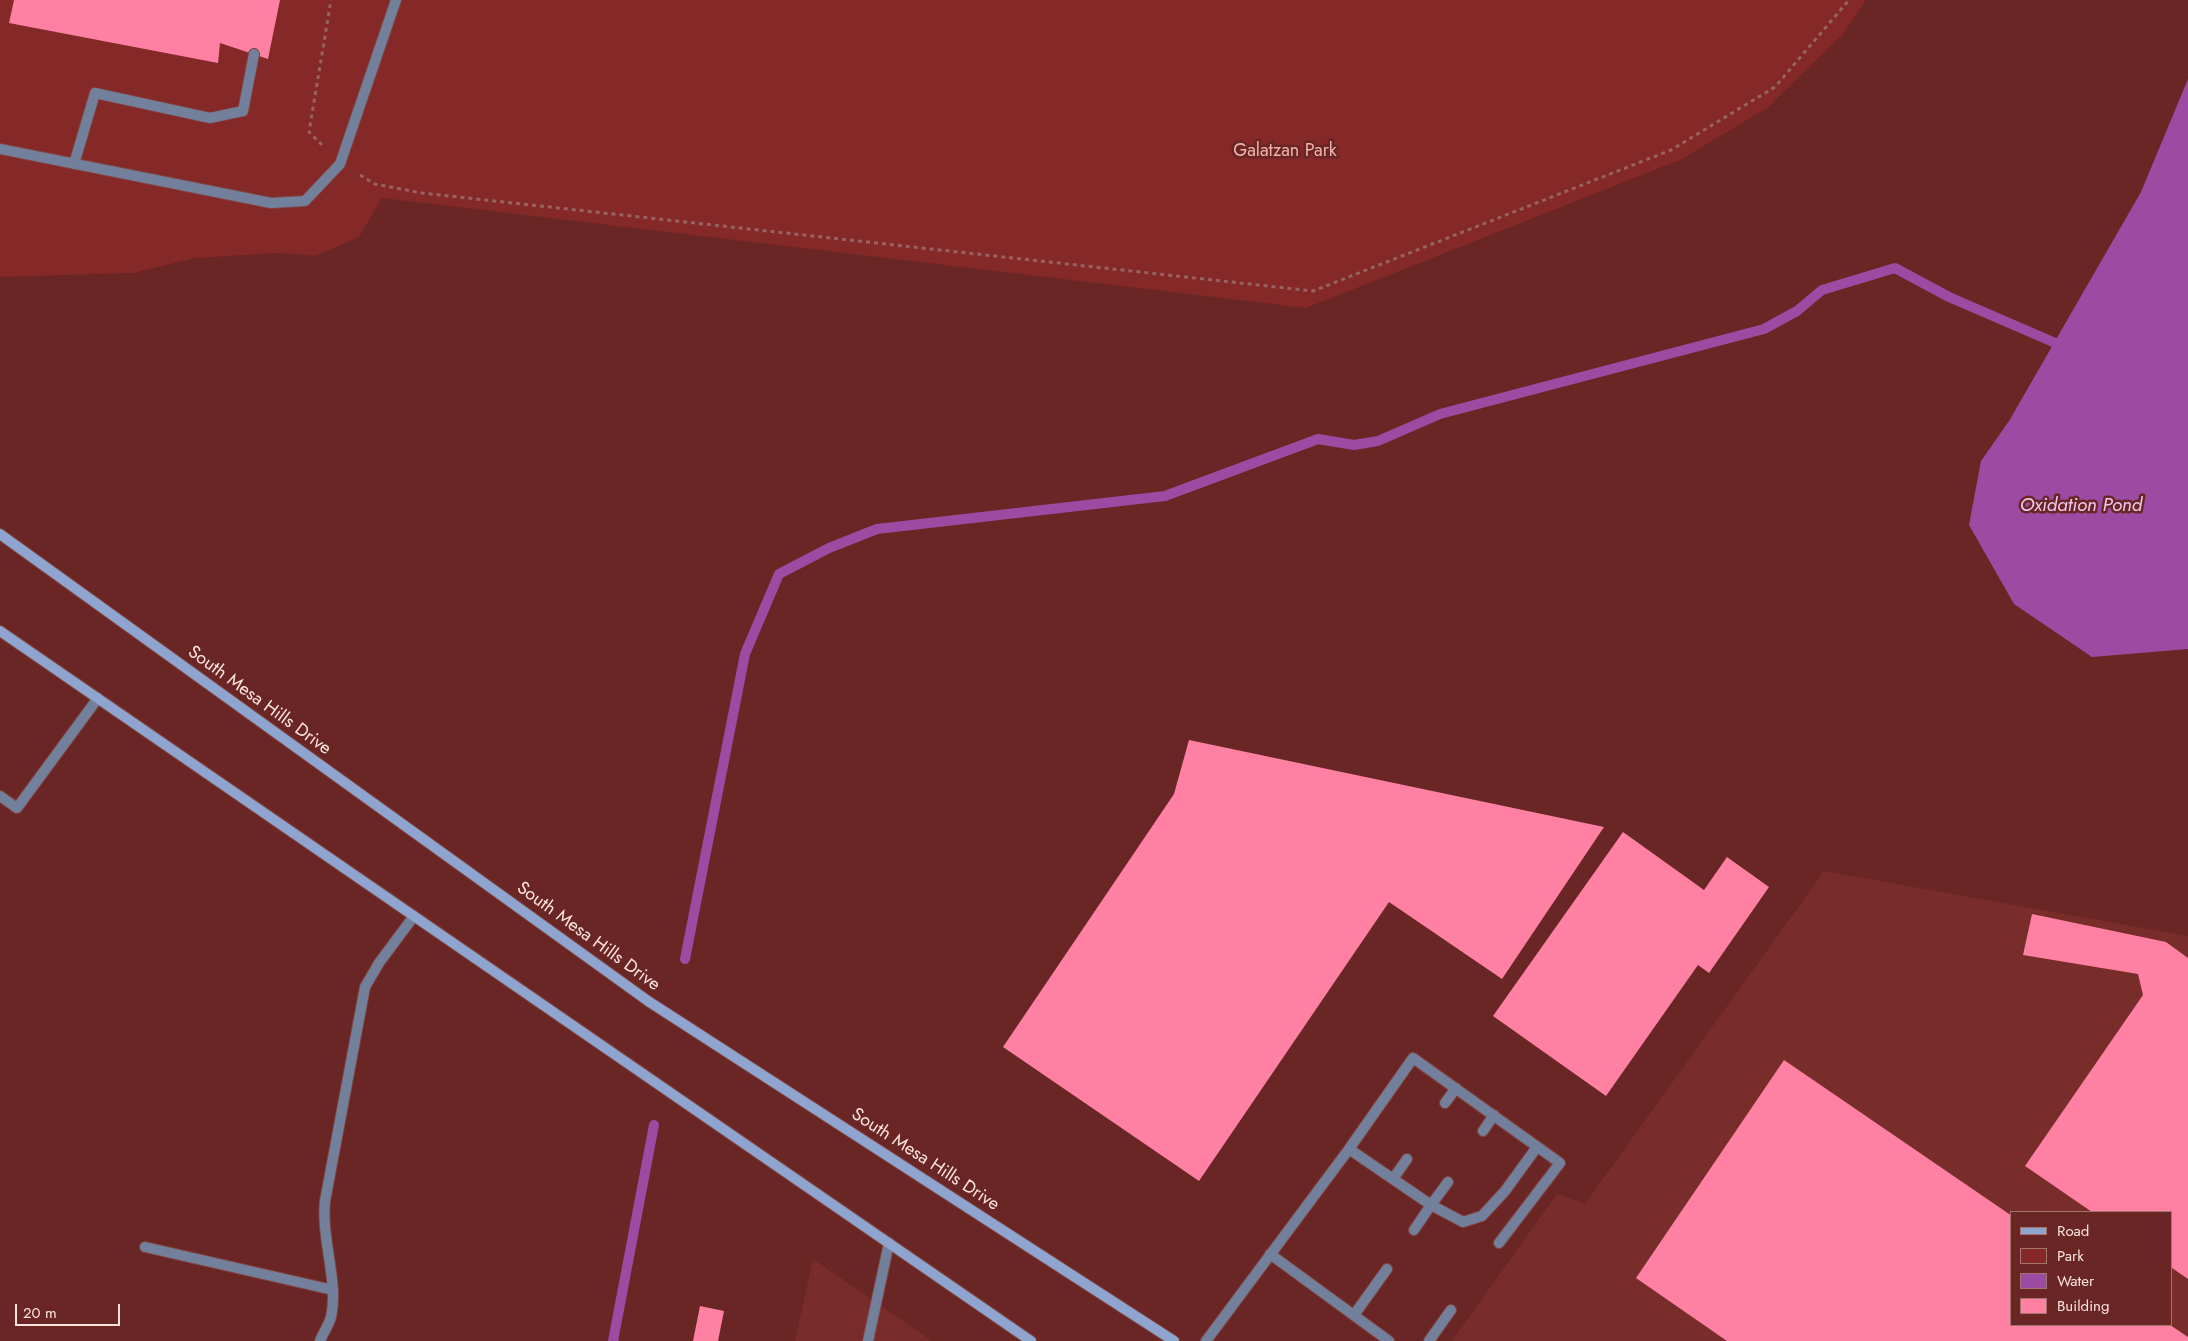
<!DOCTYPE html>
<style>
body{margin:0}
#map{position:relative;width:2188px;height:1341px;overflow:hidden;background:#692624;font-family:Jost,sans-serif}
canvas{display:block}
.legend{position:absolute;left:2010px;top:1211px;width:162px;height:115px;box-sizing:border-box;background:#692624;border:1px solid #a4726f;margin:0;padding:6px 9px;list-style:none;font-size:15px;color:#fde3e0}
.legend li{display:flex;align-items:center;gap:10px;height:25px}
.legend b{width:25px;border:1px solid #a4726f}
.scale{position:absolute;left:15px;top:1304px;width:105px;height:22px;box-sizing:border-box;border:2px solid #fde3e0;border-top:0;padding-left:6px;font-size:15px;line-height:18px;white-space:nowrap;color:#fde3e0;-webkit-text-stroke:4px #692624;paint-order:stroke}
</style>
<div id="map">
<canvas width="2188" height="1341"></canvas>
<ul class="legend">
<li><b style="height:6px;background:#8fa4ce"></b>Road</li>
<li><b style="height:14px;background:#842828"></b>Park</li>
<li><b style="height:14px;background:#9c4ba3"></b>Water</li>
<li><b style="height:14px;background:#fe81a3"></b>Building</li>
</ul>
<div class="scale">20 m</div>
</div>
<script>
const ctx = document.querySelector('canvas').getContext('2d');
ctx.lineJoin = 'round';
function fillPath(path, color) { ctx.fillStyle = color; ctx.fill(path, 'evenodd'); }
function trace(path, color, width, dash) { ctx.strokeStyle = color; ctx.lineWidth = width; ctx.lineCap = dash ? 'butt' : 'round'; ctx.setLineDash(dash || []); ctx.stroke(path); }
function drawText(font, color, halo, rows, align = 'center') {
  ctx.font = font + ' Jost,sans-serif'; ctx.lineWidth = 5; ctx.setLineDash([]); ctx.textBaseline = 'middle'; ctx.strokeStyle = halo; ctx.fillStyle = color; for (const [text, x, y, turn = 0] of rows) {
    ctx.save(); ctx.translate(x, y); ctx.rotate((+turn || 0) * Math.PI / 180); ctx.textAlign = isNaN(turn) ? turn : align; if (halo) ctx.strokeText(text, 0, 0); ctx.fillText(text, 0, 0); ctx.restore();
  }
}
const built = new Path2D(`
 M1824,871L2188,936V1341H1452L1557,1194L1585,1204ZM2012,1212H2172V1325H2012Z
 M813,1259L932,1341H795Z`);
const green = new Path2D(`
 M0,0H1866L1843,34L1767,108L1680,160L1306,308L382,198L359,237L316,256L278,253L195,258L134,273L0,277Z`);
const water = new Path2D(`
 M2188,79V649L2092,657L2014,604L1969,525L1981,461L2009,421L2141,192Z`);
const stream = new Path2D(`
 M685,959L745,654L779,574L829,548L877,529L1165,496L1318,439L1354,445L1378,441L1440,414L1764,329L1797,311L1822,290L1895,268L1949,297L2060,345L2067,341
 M613,1341L654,1125`);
const building = new Path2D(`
 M14,0H280L268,59L220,43L218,63L9,23Z
 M1189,740L1604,827L1502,979L1389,902L1199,1181L1003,1047L1174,794Z
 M1623,832L1704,890L1727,857L1769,887L1709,973L1698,965L1606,1096L1493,1016Z
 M2032,914L2166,942L2188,958V1279L2172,1268V1212H2092L2025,1166L2143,995L2138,974L2023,955Z
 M1784,1060L2012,1216V1325H2170L2188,1337V1341H1727L1636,1278Z
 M700,1306L724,1311L718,1341H693Z`);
const path = new Path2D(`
 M322,145L309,132L331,0
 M360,175L375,184L422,193L1313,291L1671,150L1775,87L1849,0`);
const lane = new Path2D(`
 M0,149L271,203L305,201L340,164L396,0
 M74,164L95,93L210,118L243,111L254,54
 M0,796L17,808L98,698
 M1445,1103L1456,1088
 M1483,1131L1494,1115
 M1349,1149L1431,1205L1414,1230
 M1393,1179L1407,1159
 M1448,1182L1431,1205L1463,1222L1482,1216L1505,1191L1537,1147
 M145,1247L333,1290
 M1270,1254L1389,1341
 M1354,1315L1387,1269
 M320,1341C323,1333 329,1325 331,1317C339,1282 321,1240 325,1201L365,987L379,963L414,916
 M868,1341L889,1243
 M1206,1341L1349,1149L1413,1058L1560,1163L1499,1243
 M1429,1341L1451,1310`);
const secondary = new Path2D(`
 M0,534L648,1001L1174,1341
 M0,631L1031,1341`);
const parkNames = [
 ["Galatzan Park",1285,152]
];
const streetNames = [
 ["South Mesa Hills Drive",259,701,36],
 ["South Mesa Hills Drive",588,937,36],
 ["South Mesa Hills Drive",925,1160,33]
];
const waterNames = [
 ["Oxidation Pond",2081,506]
];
fillPath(built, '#782d2b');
fillPath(green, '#842828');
fillPath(water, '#9c4ba3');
trace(stream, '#9c4ba3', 10);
fillPath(building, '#fe81a3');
trace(lane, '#814442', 12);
trace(secondary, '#814442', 12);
trace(path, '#986260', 3, [4, 4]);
trace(lane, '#73809b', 10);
trace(secondary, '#8fa4ce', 10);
drawText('18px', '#f2b3ae', '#692624', parkNames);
drawText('18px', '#fde3e0', '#692624', streetNames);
drawText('italic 19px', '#f0c7f2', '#692624', waterNames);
</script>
